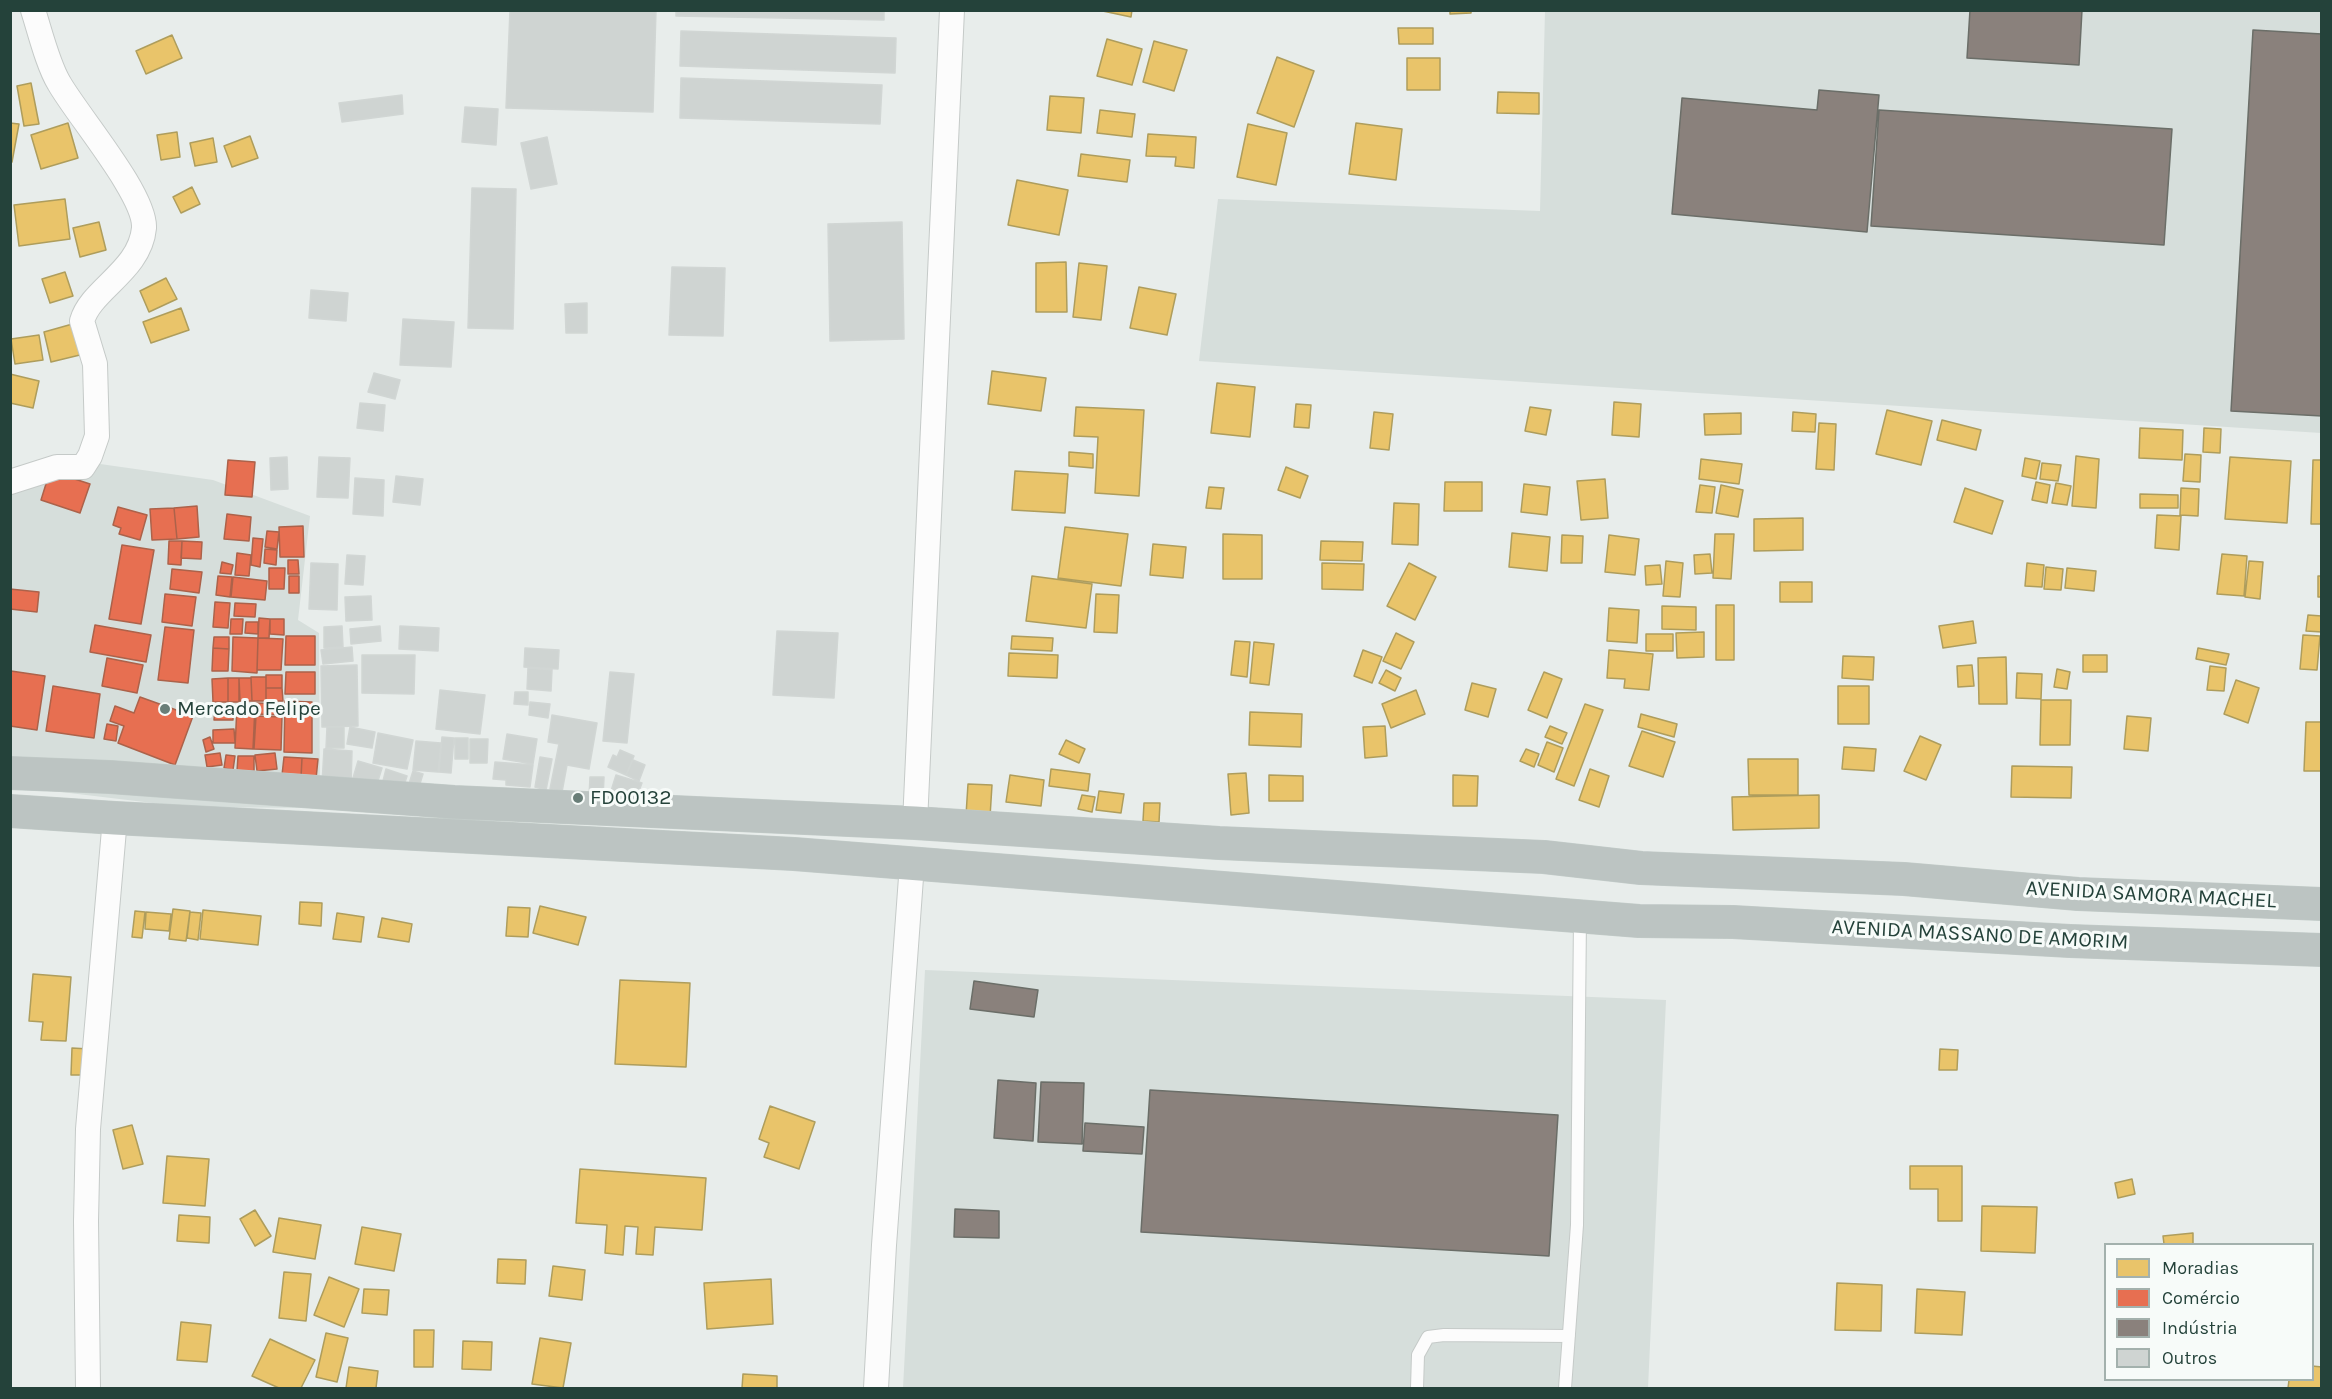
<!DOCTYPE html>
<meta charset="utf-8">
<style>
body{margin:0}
#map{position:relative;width:2332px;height:1399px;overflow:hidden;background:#e8edeb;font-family:Karla,sans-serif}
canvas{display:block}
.frame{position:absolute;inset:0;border:12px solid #24423a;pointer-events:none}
.legend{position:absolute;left:2104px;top:1243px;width:210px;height:138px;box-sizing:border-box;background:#f7fbf9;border:2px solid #a3b1ad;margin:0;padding:8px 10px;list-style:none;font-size:18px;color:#24423a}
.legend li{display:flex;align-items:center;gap:12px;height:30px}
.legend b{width:30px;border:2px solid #a3b1ad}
</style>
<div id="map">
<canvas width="2332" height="1399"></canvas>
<div class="frame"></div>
<ul class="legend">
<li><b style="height:16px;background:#e9c46a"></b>Moradias</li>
<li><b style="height:16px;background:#e76f51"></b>Comércio</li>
<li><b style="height:16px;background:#8a817c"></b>Indústria</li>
<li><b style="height:16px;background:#cfd4d2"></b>Outros</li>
</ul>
</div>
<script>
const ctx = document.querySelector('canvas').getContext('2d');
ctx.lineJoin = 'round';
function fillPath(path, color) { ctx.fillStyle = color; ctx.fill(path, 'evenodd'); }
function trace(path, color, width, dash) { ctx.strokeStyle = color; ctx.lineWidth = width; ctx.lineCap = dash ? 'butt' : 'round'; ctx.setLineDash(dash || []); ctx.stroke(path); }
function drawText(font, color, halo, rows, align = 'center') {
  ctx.font = font + ' Karla,sans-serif'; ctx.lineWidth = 6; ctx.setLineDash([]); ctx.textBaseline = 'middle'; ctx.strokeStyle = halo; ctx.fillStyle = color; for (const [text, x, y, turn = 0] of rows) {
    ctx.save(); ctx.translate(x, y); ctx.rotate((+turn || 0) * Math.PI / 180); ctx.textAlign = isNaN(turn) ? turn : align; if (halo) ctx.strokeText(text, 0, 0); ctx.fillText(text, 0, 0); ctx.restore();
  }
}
const built = new Path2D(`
 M1545,11H2321V433L1199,361L1218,199L1540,211Z
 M79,461L213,480L310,516L298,620L319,633L320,808L186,807L11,786V472Z
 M925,970L1666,1000L1648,1388H903Z`);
const homes = new Path2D(`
 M1098,10H1132L1131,17Z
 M1450,10H1471V13L1450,14Z
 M1398,28H1433V44H1399Z
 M172,35L182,58L146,74L136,51Z
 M1107,39L1142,49L1132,85L1097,76Z
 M1154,41L1187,50L1174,91L1143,82Z
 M1277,57L1314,71L1294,127L1257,113Z
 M1407,58H1440V90H1407Z
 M31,83L39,124L24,126L17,86Z
 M1498,92L1539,93V114L1497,113Z
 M1050,96L1084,98L1081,133L1047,130Z
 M1100,110L1135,114L1132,137L1097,133Z
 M10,123L19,124L12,162H10Z
 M68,123L78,158L41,169L31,135Z
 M1356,123L1402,129L1396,180L1349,174Z
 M1248,124L1287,133L1276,185L1237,177Z
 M177,132L180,157L161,160L157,135Z
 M1148,134L1196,137L1194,168L1175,166L1176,157L1146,156Z
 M250,136L258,158L232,167L224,146Z
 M213,138L217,162L195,166L190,143Z
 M1081,154L1130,160L1127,182L1078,176Z
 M1017,180L1068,190L1059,235L1008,225Z
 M192,187L200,204L181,213L173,197Z
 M65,199L70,239L19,246L14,205Z
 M99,222L106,250L80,257L73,228Z
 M1066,262L1067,312H1036V263Z
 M1079,263L1107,266L1101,320L1073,317Z
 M65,272L73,296L50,303L42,279Z
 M166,278L177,299L149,312L140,291Z
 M1139,287L1176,294L1167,335L1130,328Z
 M181,308L189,330L151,343L143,322Z
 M76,323L84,354L51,362L44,332Z
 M39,335L43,360L15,364L11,339Z
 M992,371L1046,378L1041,411L988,404Z
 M10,374L39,381L33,408L10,403Z
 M1217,383L1255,387L1250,437L1211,433Z
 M1614,402L1641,404L1639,437L1612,435Z
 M1296,404L1311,405L1309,428L1294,427Z
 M1076,407L1144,410L1139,496L1095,493L1098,437L1074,436Z
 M1530,407L1551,410L1546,435L1525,431Z
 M1887,410L1932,421L1921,465L1876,454Z
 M1374,412L1393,414L1389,450L1370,448Z
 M1793,412L1816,414L1815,432L1792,431Z
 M1741,413V434L1705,435L1704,414Z
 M1942,420L1981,430L1976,450L1937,440Z
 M1819,423L1836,424L1834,470L1816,469Z
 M2140,428L2183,430L2182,460L2139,458Z
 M2204,428L2221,429L2220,453L2203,452Z
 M1069,452L1093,454V468L1069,466Z
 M2185,454L2201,455L2200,482L2183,481Z
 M2076,456L2099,459L2096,508L2072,506Z
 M2230,457L2291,461L2287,523L2225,519Z
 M2025,458L2040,461L2036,479L2022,476Z
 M1701,459L1742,464L1739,484L1699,479Z
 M2313,460H2322V524H2311Z
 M2042,463L2061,465L2058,481L2040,479Z
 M1286,467L1308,476L1300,498L1278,490Z
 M1015,471L1068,474L1065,513L1012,510Z
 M1605,479L1608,518L1581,520L1577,481Z
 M1445,482H1482V511H1444Z
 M2036,482L2050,485L2047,503L2032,500Z
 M2056,483L2071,486L2067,505L2052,503Z
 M1524,484L1550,487L1547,515L1521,512Z
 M1700,485L1715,487L1712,513L1696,512Z
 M1721,485L1743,490L1738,517L1716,513Z
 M1209,487L1224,488L1221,509L1206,508Z
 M1965,488L2003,501L1992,534L1954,522Z
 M2181,488L2199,489L2198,516L2180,515Z
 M2140,494L2178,495V508H2140Z
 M1394,503L1419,504L1418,545L1392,544Z
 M2157,515L2181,516L2179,550L2155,548Z
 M1803,518V550L1754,551V519Z
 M1065,527L1128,534L1121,586L1058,578Z
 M1512,533L1550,537L1547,571L1509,567Z
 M1223,534L1262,535V579H1223Z
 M1715,534H1734L1731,579L1713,578Z
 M1562,535L1583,536L1582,563H1561Z
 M1609,535L1639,539L1635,575L1605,572Z
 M1321,541L1363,542L1362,561L1320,560Z
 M1153,544L1186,547L1183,578L1150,575Z
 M1710,554L1712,573L1695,574L1694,555Z
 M2222,554L2247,556L2244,596L2217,594Z
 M1666,561L1683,563L1680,597L1663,596Z
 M2249,561L2263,562L2260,599L2245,597Z
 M1322,563L1364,564L1363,590L1322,589Z
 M1409,563L1436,577L1415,620L1387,606Z
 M2027,563L2044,565L2042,587L2025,586Z
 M1660,565L1662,584L1646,585L1645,566Z
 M2046,567L2063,569L2061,590L2044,589Z
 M2067,568L2096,571L2094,591L2065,588Z
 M1032,576L1092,584L1086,628L1026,621Z
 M2318,576H2322V597H2318Z
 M1780,582H1812V602H1780Z
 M1096,594L1119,595L1117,633L1094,632Z
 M1716,605H1734V660H1716Z
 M1662,606L1696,607V630L1662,629Z
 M1609,608L1639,610L1637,643L1607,641Z
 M2308,615L2322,616V632L2306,631Z
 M1973,621L1976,643L1943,648L1939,626Z
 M1704,632V657L1677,658L1676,633Z
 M1396,633L1414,642L1401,669L1383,661Z
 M1646,634H1673V651H1646Z
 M2303,635L2320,636L2317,670L2300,669Z
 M1012,636L1053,638L1052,651L1011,649Z
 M1235,641L1250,642L1247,677L1231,675Z
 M1254,642L1274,644L1269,685L1250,683Z
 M2198,648L2229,654L2226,665L2196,659Z
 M1363,650L1382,657L1372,683L1354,676Z
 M1609,650L1653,654L1649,690L1624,688L1625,679L1607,678Z
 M1009,653L1058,655L1057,678L1008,676Z
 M2083,655H2107V672H2083Z
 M1843,656L1874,657L1873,680L1842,678Z
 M2006,657L2007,704H1979L1978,658Z
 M1972,665L1974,686L1958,687L1957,666Z
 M2210,666L2226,668L2224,691L2207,690Z
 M2057,669L2070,672L2067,689L2054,687Z
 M1386,670L1401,678L1395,691L1379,683Z
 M1544,672L1562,679L1547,718L1528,710Z
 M2017,673L2042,674L2041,699L2016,698Z
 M2236,680L2259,688L2248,723L2224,714Z
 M1472,683L1496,689L1488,717L1465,710Z
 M1838,686H1869V724H1838Z
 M1416,690L1425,714L1391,728L1382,704Z
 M2041,700H2071L2070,745H2040Z
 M1585,704L1603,710L1574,786L1556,779Z
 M1250,712L1302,714L1301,747L1249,745Z
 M1641,714L1677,724L1674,737L1638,727Z
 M2127,716L2151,718L2148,751L2124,749Z
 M2306,722H2322V771H2304Z
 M1385,726L1387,756L1365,758L1363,727Z
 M1550,726L1567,733L1562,744L1545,737Z
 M1642,731L1675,742L1663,777L1629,766Z
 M1920,736L1941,745L1926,780L1904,771Z
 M1066,740L1085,749L1079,763L1059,754Z
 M1547,742L1563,748L1554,772L1538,765Z
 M1844,747L1876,749L1874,771L1842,769Z
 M1526,749L1539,754L1534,767L1520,761Z
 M1748,759H1798V795H1749Z
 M2012,766L2072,767L2071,798L2011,797Z
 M1051,769L1090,774L1088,791L1049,786Z
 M1590,769L1609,776L1599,807L1579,800Z
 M1246,773L1249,813L1231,815L1228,774Z
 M1010,775L1044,780L1041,806L1006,802Z
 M1269,775L1303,776V801H1269Z
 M1453,775L1478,776L1477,806H1453Z
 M968,784L992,785L990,817L966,815Z
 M1099,791L1124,794L1121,813L1096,810Z
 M1082,795L1095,797L1092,812L1078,809Z
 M1819,795V828L1733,830L1732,797Z
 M1144,803H1160L1159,822L1143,821Z
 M300,902L322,903L321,926L299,924Z
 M540,906L586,917L578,945L533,933Z
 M508,907L530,908L528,937L506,936Z
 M173,909L190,911L186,941L169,939Z
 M203,910L261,916L258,945L200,939Z
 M135,911L145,912L142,938L132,937Z
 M146,912L171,914L169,931L145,929Z
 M190,912L201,913L198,940L187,938Z
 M337,913L364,917L361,942L333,939Z
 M382,918L412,924L409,942L378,937Z
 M33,974L71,977L66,1041L41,1040L43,1022L29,1021Z
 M620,980L690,983L686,1067L615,1064Z
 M72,1048L89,1049L88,1075H71Z
 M1940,1049L1958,1050L1957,1070H1939Z
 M770,1106L815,1122L799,1169L764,1157L769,1143L759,1139Z
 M132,1125L143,1164L123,1169L113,1130Z
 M167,1156L209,1159L205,1206L163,1203Z
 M1910,1166H1962V1221H1938V1189H1910Z
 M580,1169L706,1178L702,1230L655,1227L653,1255L636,1254L638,1227L625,1226L623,1255L605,1253L607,1225L576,1223Z
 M2132,1179L2135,1194L2118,1198L2115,1183Z
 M1982,1206L2037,1207L2035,1253L1981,1251Z
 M255,1210L271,1236L255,1246L240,1219Z
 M179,1215L210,1217L209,1243L177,1241Z
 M279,1218L321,1225L315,1259L273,1252Z
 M362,1227L401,1234L394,1271L355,1264Z
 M2193,1233V1244H2164L2163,1236Z
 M498,1259L526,1260L525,1284L497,1283Z
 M553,1266L585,1270L582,1300L549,1296Z
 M284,1272L311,1274L306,1321L279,1318Z
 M329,1277L359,1289L344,1327L314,1315Z
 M771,1279L773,1324L707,1329L704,1283Z
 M1837,1283L1882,1285L1881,1331L1835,1330Z
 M364,1289L389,1290L387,1315L362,1313Z
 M1917,1289L1965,1292L1962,1335L1915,1333Z
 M181,1322L211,1325L207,1362L177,1360Z
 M414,1330H434L433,1367H414Z
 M326,1333L348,1338L337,1382L316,1377Z
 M540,1338L571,1343L563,1388L532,1384Z
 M270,1339L315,1360L301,1388H279L252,1376Z
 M463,1341L492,1342L491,1370L462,1369Z
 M2312,1366L2322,1367V1388H2288L2289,1380H2312Z
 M349,1367L378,1371L376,1388H346Z
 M743,1374L777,1376V1388H742Z`);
const shops = new Path2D(`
 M228,460L255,462L252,497L225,495Z
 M50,471L90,484L80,513L41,500Z
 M197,506L199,537L177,539L174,508Z
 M118,507L147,515L140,540L119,534L121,528L113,525Z
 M174,508L177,539L152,540L150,509Z
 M227,514L251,517L249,541L224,539Z
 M303,526L304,557H280L279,527Z
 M267,531L279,532L277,549L265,547Z
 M253,538L263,539L260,567L251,565Z
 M169,541H182L181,565L168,564Z
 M182,541L202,542L201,559L181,558Z
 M122,545L154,550L141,624L109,619Z
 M265,549L277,550L276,565L264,563Z
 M237,553L251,555L249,576L235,575Z
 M288,560H298L299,574H288Z
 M222,562L233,565L231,574L220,573Z
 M269,568H285L284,589H269Z
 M172,569L202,572L199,593L170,589Z
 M218,576L232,577L230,597L216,595Z
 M289,576H299V593H289Z
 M233,577L267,581L265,600L231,597Z
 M10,589L39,592L37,612L10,609Z
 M165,594L196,597L192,626L162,622Z
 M215,602L230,603L228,628L213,627Z
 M235,603L256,604L255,617L234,616Z
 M259,618L270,619L269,638H258Z
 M231,619H243L242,634H230Z
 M270,619H284V635L270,634Z
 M246,622H258V634L245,633Z
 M95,625L151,635L146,662L90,652Z
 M165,627L194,630L188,683L158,680Z
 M286,636H315V665H285Z
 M214,637H229V649L213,648Z
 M233,637L258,638L257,673L232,671Z
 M258,638L283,639L281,670H257Z
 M213,648L229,649L228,671H212Z
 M107,658L143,665L137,693L102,686Z
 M11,671L45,676L37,730L10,726Z
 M286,672H315V694H285Z
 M266,675H282V688H266Z
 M251,677H266V701H252Z
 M228,678V702H213L212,679Z
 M228,678H239V702H228Z
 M239,678H251L252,701H240Z
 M53,686L100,694L94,738L46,731Z
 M266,688H282L283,701H266Z
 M140,697L193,716L175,765L118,743L124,726L110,721L115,706L134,713Z
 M285,701L312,702V753L284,752Z
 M256,703L283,704L282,715L256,714Z
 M237,706H255L253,749L235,748Z
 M215,707H233V720H214Z
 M256,716L282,717L281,750L254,749Z
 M107,724L118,726L116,741L104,739Z
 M234,729L235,743H213V730Z
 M210,737L214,749L206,752L203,740Z
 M220,753L222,765L207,767L205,755Z
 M275,753L277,769L257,771L255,755Z
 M226,755L235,756L233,770L224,768Z
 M238,756H254V771H237Z
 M284,757L302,758L301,778L282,775Z
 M302,758L318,759L316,779L301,778Z`);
const industry = new Path2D(`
 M1970,10H2082L2079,65L1967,58Z
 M2253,30L2322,34V416L2231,411Z
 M1819,90L1879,95L1867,232L1672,214L1682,98L1817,110Z
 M1879,110L2172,129L2164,245L1871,226Z
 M974,981L1038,990L1034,1017L970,1009Z
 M998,1080L1036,1083L1033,1141L994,1138Z
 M1041,1082L1084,1083L1082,1144L1038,1142Z
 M1150,1090L1558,1115L1549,1256L1141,1232Z
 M1085,1123L1144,1127L1142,1154L1083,1151Z
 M955,1209L999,1211V1238L954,1237Z`);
const building = new Path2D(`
 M510,10H656L653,112L506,108Z
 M676,10H884V20L676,16Z
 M681,31L896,38L895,73L680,66Z
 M681,78L882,85L880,124L680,118Z
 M402,95L403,114L342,122L339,103Z
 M465,107L498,109L496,145L462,142Z
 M547,137L557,184L531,189L521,143Z
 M472,188L516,189L513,329L468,328Z
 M902,222L904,339L830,341L828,224Z
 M672,267L725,268L723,336L669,335Z
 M311,290L348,293L346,321L309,318Z
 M587,303V333H566L565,304Z
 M403,319L454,322L451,367L400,365Z
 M374,373L400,380L395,399L368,392Z
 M360,403L385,405L383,431L357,428Z
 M287,457L288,489L271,490L270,458Z
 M319,457L350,458L348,498L317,497Z
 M396,476L423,479L420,505L393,502Z
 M355,478L384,480L383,516L353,514Z
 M347,555L365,556L363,585L345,584Z
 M311,563L338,564L337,610L309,609Z
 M371,596L372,620L346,621L345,597Z
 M342,626L343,647L324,648V627Z
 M380,626L381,641L351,644L350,629Z
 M400,626L439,628L438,651L399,649Z
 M777,631L838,633L834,698L773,695Z
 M352,647L353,661L323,664L321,650Z
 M525,648L559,650L558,669L524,667Z
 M362,655H415L414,694L362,693Z
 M357,665L358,726L322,727L321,666Z
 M528,668L552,670L551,691L527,689Z
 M610,672L634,674L627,743L603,741Z
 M440,690L485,695L480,734L436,729Z
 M515,692H528V705L514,704Z
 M530,702L550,704L548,718L529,715Z
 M552,715L597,723L589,769L567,765L562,792L550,789L559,744L548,742Z
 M327,727H344V748H326Z
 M350,727L375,732L372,748L347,744Z
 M378,733L413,740L407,769L373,763Z
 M507,734L537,739L533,764L503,759Z
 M442,737L454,738L451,773L439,772Z
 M455,738H468V759H455Z
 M470,739H488L487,763H470Z
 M416,741L441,743L438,772L413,770Z
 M324,749L352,751L351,785L322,784Z
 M620,750L634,756L626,775L608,767L613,755L617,757Z
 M540,757L552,759L546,790L535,787Z
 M633,760L645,765L639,781L626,775Z
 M358,761L382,768L377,784L353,778Z
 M495,762L533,765L530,787L506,785V780L493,779Z
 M386,769L407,776L402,792L382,785Z
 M413,771L423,774L418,790L408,787Z
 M616,775L642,783L636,799L611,791Z
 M590,777H604L603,798L589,797Z`);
const lane = new Path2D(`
 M1417,1388L1418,1355L1428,1337L1444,1335L1569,1336
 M1565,1388L1577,1225L1580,917`);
const street = new Path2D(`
 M10,482L57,467H83L90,456L97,436L95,364L82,321C91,289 140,271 144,228C146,195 77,115 59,83C48,65 40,32 33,10
 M915,823L952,10
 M88,1388L86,1221L88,1129L115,818
 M876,1388L884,1245L912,864`);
const highway = new Path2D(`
 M10,773L110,777L454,802L915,823L1219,843L1544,857L1641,868L1904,879L2078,894L2322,904
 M10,811L115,818L794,854L1639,921L1733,922L2070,941L2322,950`);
const markers = [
 [165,709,6,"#697e78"],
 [578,798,6,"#697e78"]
];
const poiNames = [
 ["Mercado Felipe",177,709],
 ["FD00132",590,798]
];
const streetNames = [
 ["AVENIDA SAMORA MACHEL",2151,895,3],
 ["AVENIDA MASSANO DE AMORIM",1980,935,3]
];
fillPath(built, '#d6dedb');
fillPath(homes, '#e9c46a');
trace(homes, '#ae9d5c', 1.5);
fillPath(shops, '#e76f51');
trace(shops, '#ac624a', 1.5);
fillPath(industry, '#8a817c');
trace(industry, '#6b6e68', 1.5);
fillPath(building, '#cfd4d2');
trace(building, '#d1d6d4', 1.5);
trace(lane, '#c5cac8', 14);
trace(street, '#c5cac8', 26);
trace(highway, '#c3ccc9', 34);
trace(lane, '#fcfcfc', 12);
trace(street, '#fcfcfc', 24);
trace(highway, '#bcc4c2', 33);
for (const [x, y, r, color] of markers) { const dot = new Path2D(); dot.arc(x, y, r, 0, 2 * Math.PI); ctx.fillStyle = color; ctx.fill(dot); trace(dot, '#f7fbf9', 2); }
drawText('21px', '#24423a', '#f7fbf9', poiNames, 'left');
drawText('21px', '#24423a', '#f7fbf9', streetNames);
</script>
